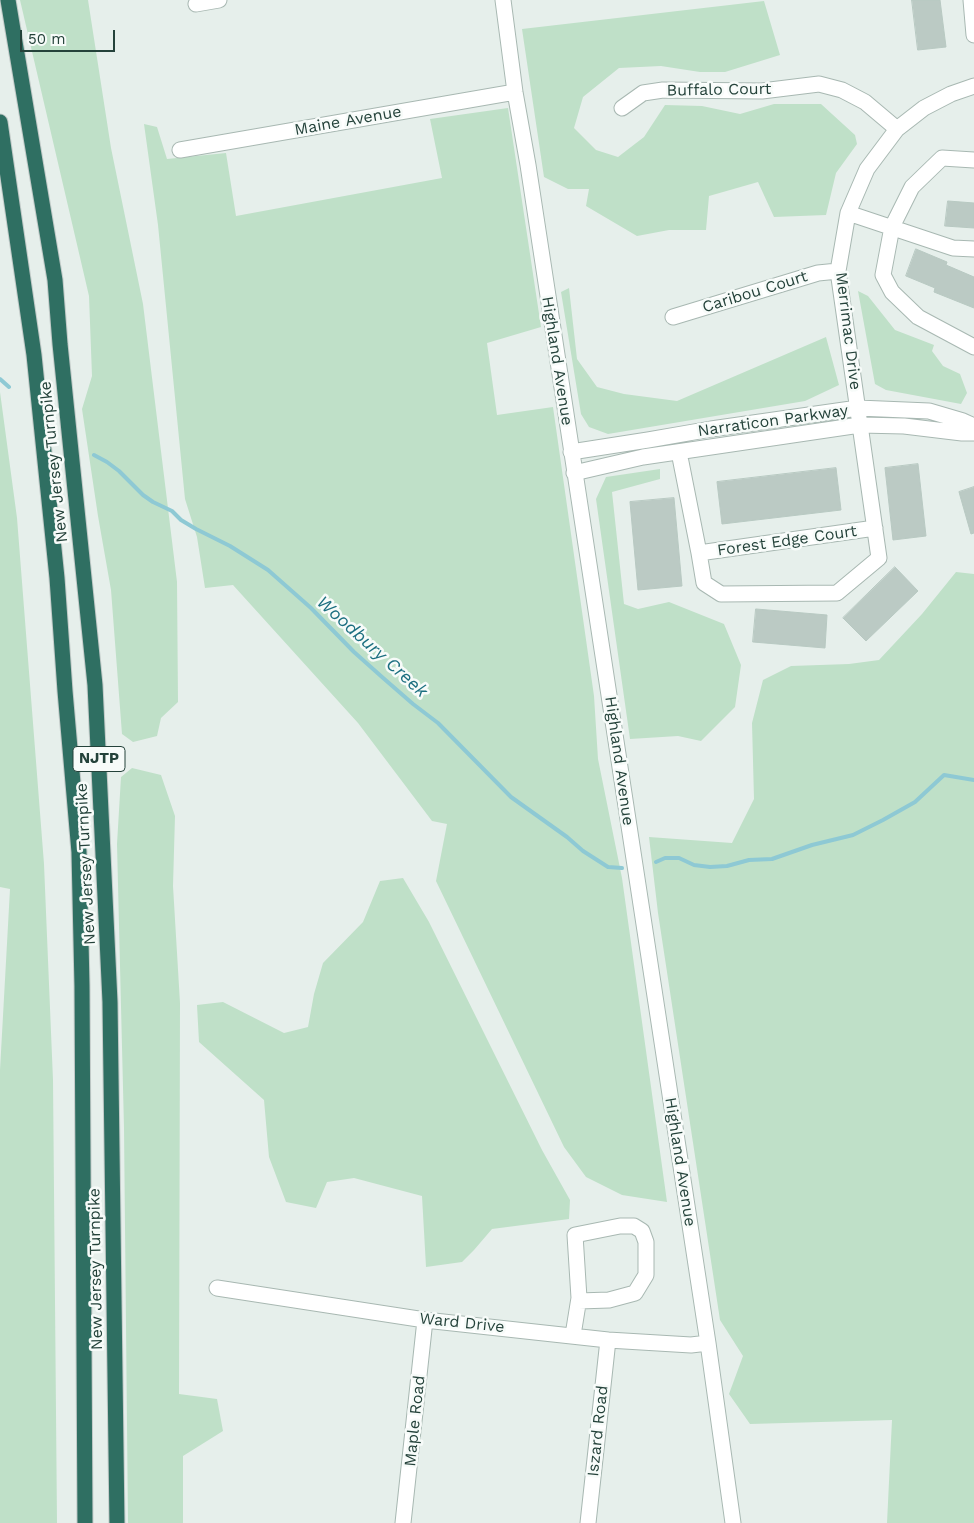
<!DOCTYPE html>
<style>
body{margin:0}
#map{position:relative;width:974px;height:1523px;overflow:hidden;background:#e6efeb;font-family:"Work Sans",sans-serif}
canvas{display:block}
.scale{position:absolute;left:20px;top:30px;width:95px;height:22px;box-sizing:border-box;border:2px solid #24423a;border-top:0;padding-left:6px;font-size:15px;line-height:18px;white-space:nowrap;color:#24423a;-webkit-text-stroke:4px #f7fbf9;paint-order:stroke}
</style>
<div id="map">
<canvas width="974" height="1523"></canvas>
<div class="scale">50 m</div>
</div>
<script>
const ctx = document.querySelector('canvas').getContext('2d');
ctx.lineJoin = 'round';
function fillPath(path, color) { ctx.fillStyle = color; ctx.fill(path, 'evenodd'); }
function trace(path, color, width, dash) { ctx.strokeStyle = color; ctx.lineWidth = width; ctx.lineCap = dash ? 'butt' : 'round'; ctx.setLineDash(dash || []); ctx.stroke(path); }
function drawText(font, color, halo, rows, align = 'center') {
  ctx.font = font + ' "Work Sans",sans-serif'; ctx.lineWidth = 5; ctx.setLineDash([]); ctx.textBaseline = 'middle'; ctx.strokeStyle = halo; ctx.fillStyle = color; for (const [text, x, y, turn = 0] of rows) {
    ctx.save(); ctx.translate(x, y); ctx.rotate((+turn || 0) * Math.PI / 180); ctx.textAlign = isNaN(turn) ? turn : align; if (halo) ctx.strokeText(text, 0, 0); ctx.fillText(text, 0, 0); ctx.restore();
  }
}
const green = new Path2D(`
 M20,0H88L111,148L143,304L177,582L178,702L161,718L157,736L133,742L122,734L111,590L98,516L82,409L92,376L89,296Z
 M764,1L780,55L725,72H700L661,66L619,68L583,97L574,128L596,150L618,157L644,137L665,105L702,106L740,114L774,104H821L855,135L857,144L836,173L826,215L774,217L758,182L709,196L706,230H669L637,236L586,206L589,189H568L544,177L522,29Z
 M508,108L541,327L487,343L497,415L553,407L594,696L598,759L622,878L667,1202L622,1195L586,1177L564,1147L436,881L447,824L432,821L358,723L233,585L205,588L197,537L185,499L158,225L144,124L157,127L167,159L226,153L236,216L442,178L430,119Z
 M569,288L577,359L597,387L624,394L677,401L826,337L839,385L805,401L608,434L589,427L581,414L561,292Z
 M858,291L868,296L895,330L934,345L932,351L943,366L960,374L967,393L961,404L886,390L875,384Z
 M0,392L17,518L44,864L53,1080L57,1523H0V1070L10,889L0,887Z
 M660,469V479L612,492L624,604L638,609L669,602L724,624L741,665L735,707L701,741L678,736L630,739L596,499L606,477Z
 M956,572L974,574V1523H887L892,1420L750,1424L729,1394L743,1356L720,1320L658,913L649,837L732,843L754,799L752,723L763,680L791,666L849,664L879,660L922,614Z
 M132,768L161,775L175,816L173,886L180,1003L179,1394L217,1399L223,1431L183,1456V1523H128L124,1128L117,844L121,777Z
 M403,878L429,922L542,1150L570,1200L569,1219L492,1229L474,1250L462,1262L426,1267L422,1196L354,1178L327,1182L316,1208L286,1202L269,1157L264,1100L199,1042L197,1005L223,1002L284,1033L308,1027L314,994L323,963L363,922L380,881Z`);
const stream = new Path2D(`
 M0,379L9,387
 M94,455L107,462L119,471L143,495L153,502L172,511L181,520L196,529L230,546L268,570L311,608L354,652L382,677L413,704L438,723L511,797L567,837L583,851L608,867L622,868
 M656,862L665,858H679L694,865L710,867L727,866L749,860L772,859L812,845L853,835L883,820L915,802L944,775L974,780`);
const building = new Path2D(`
 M912,0H940L946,47L918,50Z
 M948,201L974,203V228L945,226Z
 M916,249L947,262L946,265L974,277V308L934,292L935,288L906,276Z
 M918,464L926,536L893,540L885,468Z
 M836,468L841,510L722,524L717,482Z
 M974,487V533L971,534L959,492Z
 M674,498L682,586L638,590L630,502Z
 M895,567L918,591L866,641L843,618Z
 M756,609L827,615L825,648L753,642Z`);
const minor = new Path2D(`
 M503,0L515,92L528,165L708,1343L733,1523
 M971,0L974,35
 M196,4L219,0
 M622,108L643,93L663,90L762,91L819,84L842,90L865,102L897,129
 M180,150L515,92
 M974,160L942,158L912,187L892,227L883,275L892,292L918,317L974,347
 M848,213L953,248L974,249
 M673,317L818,273L838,271
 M571,452L648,440L711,429L858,408L929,411L963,421L974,426
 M679,452L699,553L704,583L721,594L837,593L879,558L838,271L848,213L867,169L897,129L924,108L951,94L974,86
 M574,473L643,457L860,425L904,426L962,433H974
 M699,553L875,528
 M217,1288L425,1320L608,1340L691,1345L708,1343
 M573,1335L579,1298L575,1235L620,1226H634L642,1231L646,1242V1275L635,1293L609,1300L579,1301
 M403,1523L425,1320
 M588,1523L608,1340`);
const highway = new Path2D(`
 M8,0L55,280L60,344L95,685L110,1002L117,1523
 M0,122L34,355L57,578L65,691L79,852L82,986L85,1523`);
const shields = [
 [99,759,52]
];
const shieldNames = [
 ["NJTP",99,759]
];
const streetNames = [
 ["Buffalo Court",719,90,-1],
 ["Maine Avenue",348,121,-10],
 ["Caribou Court",755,292,-17],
 ["Merrimac Drive",848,331,83],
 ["Highland Avenue",557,361,81],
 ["Narraticon Parkway",773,421,-8],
 ["New Jersey Turnpike",54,462,-96],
 ["Forest Edge Court",787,541,-8],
 ["Highland Avenue",619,761,82],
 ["New Jersey Turnpike",86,864,-93],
 ["Highland Avenue",680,1162,81],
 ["New Jersey Turnpike",96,1269,-91],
 ["Ward Drive",462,1323,6],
 ["Maple Road",415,1421,-84],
 ["Iszard Road",598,1431,-84]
];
const waterNames = [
 ["Woodbury Creek",372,647,42]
];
fillPath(green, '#bfe0c8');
trace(stream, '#8ec9d4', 4);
fillPath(building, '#bbcac4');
trace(building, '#b8c9c2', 1);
trace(minor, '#a8b8b2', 17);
trace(highway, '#c2cac8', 17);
trace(minor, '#fff', 15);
trace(highway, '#2f6f62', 15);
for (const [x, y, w] of shields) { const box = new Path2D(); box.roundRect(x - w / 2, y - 12.5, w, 25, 4); ctx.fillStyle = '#f7fbf9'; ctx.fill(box); trace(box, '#24423a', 1); }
drawText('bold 15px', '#24423a', null, shieldNames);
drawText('16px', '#24423a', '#f7fbf9', streetNames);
drawText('italic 18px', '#1c6f80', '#f7fbf9', waterNames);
</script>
